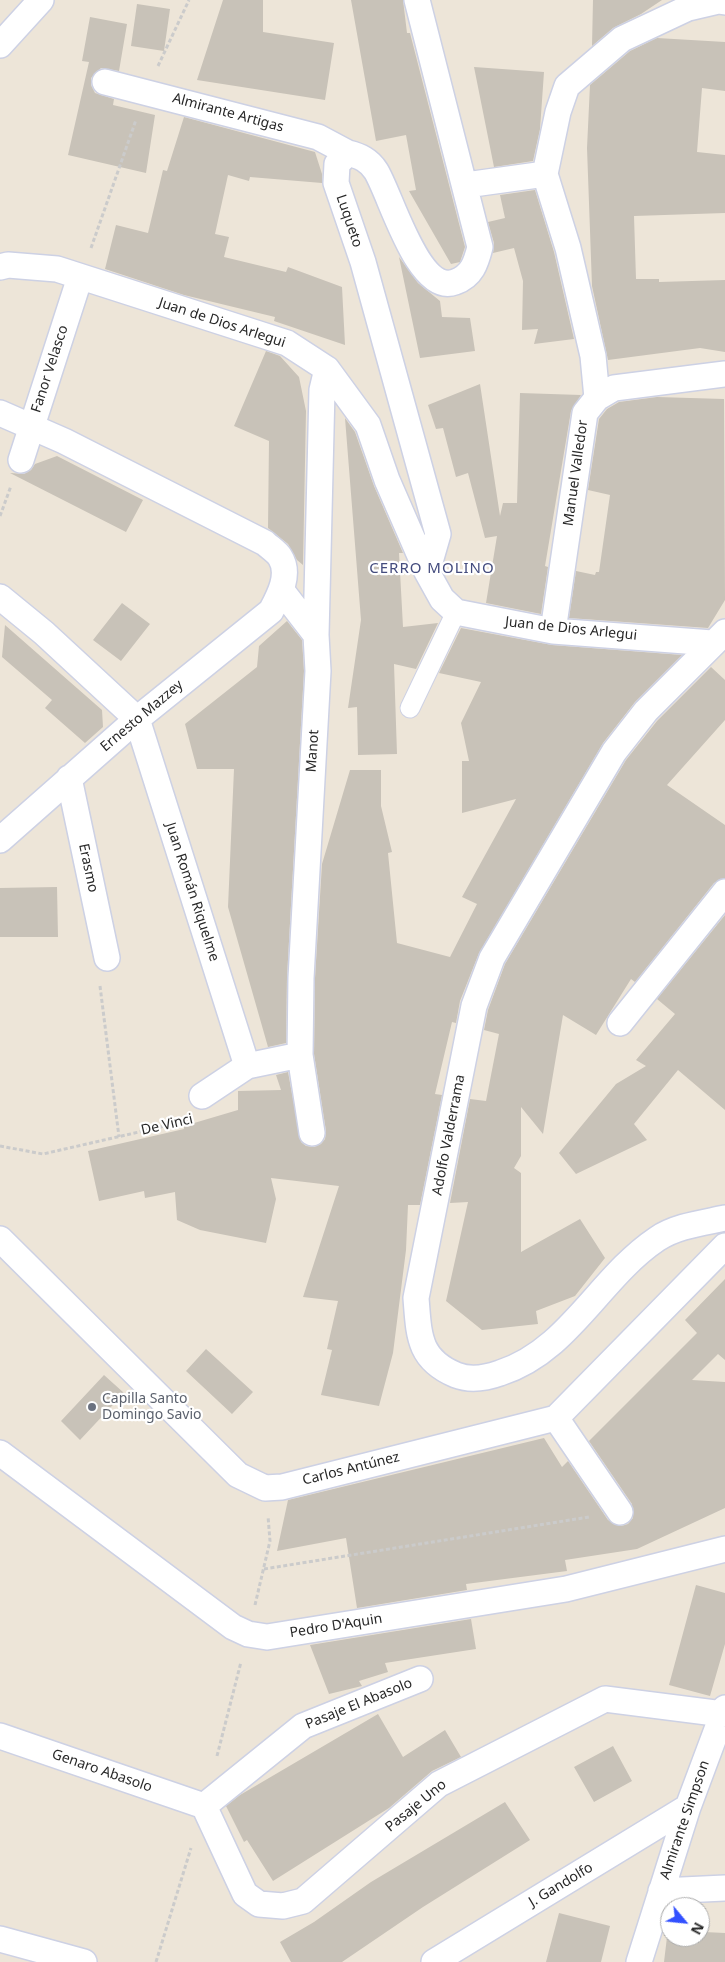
<!DOCTYPE html>
<meta charset="utf-8">
<style>
body{margin:0}
#map{position:relative;width:725px;height:1962px;overflow:hidden;background:#ede5d8;font-family:"Noto Sans",sans-serif}
canvas{display:block}
.north{position:absolute;left:660px;top:1897px;width:50px;height:50px;box-sizing:border-box;background:#fff;border:1px solid #a9a9a9;border-radius:50%;rotate:118deg;font-size:14px;font-weight:700;line-height:20px;text-align:center;color:#282828}
.north::after{content:'';display:block;margin:auto;width:18px;height:22px;background:#3351ff;clip-path:polygon(50% 0,100% 100%,50% 72%,0 100%)}
</style>
<div id="map">
<canvas width="725" height="1962"></canvas>
<div class="north">N</div>
</div>
<script>
const ctx = document.querySelector('canvas').getContext('2d');
ctx.lineJoin = 'round';
function fillPath(path, color) { ctx.fillStyle = color; ctx.fill(path, 'evenodd'); }
function trace(path, color, width, dash) { ctx.strokeStyle = color; ctx.lineWidth = width; ctx.lineCap = dash ? 'butt' : 'round'; ctx.setLineDash(dash || []); ctx.stroke(path); }
function drawText(font, color, halo, rows, align = 'center') {
  ctx.font = font + ' "Noto Sans",sans-serif'; ctx.lineWidth = 4.5; ctx.setLineDash([]); ctx.textBaseline = 'middle'; ctx.strokeStyle = halo; ctx.fillStyle = color; for (const [text, x, y, turn = 0] of rows) {
    ctx.save(); ctx.translate(x, y); ctx.rotate((+turn || 0) * Math.PI / 180); ctx.textAlign = isNaN(turn) ? turn : align; if (halo) ctx.strokeText(text, 0, 0); ctx.fillText(text, 0, 0); ctx.restore();
  }
}
const building = new Path2D(`
 M223,0H263V32L334,43L325,100L197,80Z
 M351,0H403L407,33H410L465,247L460,262L451,264L409,191L416,190L406,135L376,141Z
 M593,0H662L641,14L613,28L592,46Z
 M137,4L170,9L164,51L131,46Z
 M90,17L127,24L119,71L101,68L91,78V85L95,93L114,99L113,105L155,115L146,173L68,155L89,62L82,61Z
 M657,38L725,42V91L702,88L697,152L725,155V213L634,216L636,279H659V282L725,280V352L700,348L608,360L592,286L587,148L590,85L630,51Z
 M474,67L544,72L540,129L533,161L494,167Z
 M184,117L315,152L322,174V183L250,177L249,181L228,175L215,234L229,237L224,257L286,272L288,267L342,287L345,345L274,321L275,317L184,295L105,269L116,225L148,233L163,170L167,171Z
 M535,190L554,252L574,339L534,344L538,329L522,330L523,281L514,248L493,253L494,243L488,222L505,218L500,195Z
 M399,257L418,283L440,301L442,317L470,318L475,351L420,358Z
 M266,351L280,356L299,377L306,411L303,565L297,560L288,544L268,528L269,441L234,426Z
 M480,384L500,516L503,503H517L520,393L581,395L571,411L545,566L548,567L541,614L486,603L497,536L485,538L468,473L456,477L443,428L436,429L428,405Z
 M657,397L724,399L725,600L708,628L569,618L576,571L595,575L596,572H599L610,495L588,490L599,419L607,409L619,402Z
 M345,418L355,432L374,486L403,553H399L403,627L438,623L416,669L394,664L397,754L358,755L357,707L348,708L361,620Z
 M57,456L143,500L126,532L10,473L24,474L31,470L35,464Z
 M122,603L150,624L121,661L93,640Z
 M287,621L302,640L304,671L287,977L286,1043L268,1047L228,907L234,769H197L185,724L257,667L259,646Z
 M5,625L102,710L103,727L85,743L45,708L52,700L2,657Z
 M461,628L552,645L682,655L635,702L603,743L479,953L460,1001L456,1023L452,1022L435,1094L442,1095L420,1205H408L406,1250L393,1353L379,1406L321,1395L332,1350L327,1349L338,1301L303,1297L339,1186L271,1178L276,1199L266,1243L200,1230L177,1220L175,1192L145,1198L144,1191L99,1201L88,1151L184,1129V1126L238,1110V1091L281,1090L276,1075L288,1072L301,1142L306,1146L314,1147L321,1144L325,1139L326,1131L314,1054L315,978L322,864L350,770H381V806L392,852L388,853L397,943L450,957L477,904L462,897L516,799L462,813V761H469L461,723L481,682L439,673Z
 M711,667L725,680V720L667,785L725,825V878L714,883L635,982L631,979L596,1035L563,1015L543,1134L521,1107V1156L514,1168L521,1173V1252L580,1219L605,1258L575,1296L536,1311L538,1324L482,1330L446,1301L468,1202L450,1203L470,1099L486,1101L499,1034L484,1030L488,1010L505,964L626,760L657,721Z
 M57,887L58,937H0V888Z
 M725,915V1110L678,1070L634,1124L647,1140L576,1174L559,1153L616,1084L646,1066L636,1060L675,1014L657,999Z
 M725,1279V1360L718,1354L692,1380L725,1382V1508L637,1549L565,1560L567,1571L466,1584L467,1590L357,1608L346,1538L277,1551L288,1500L544,1438L562,1467L568,1461L608,1520L621,1526L628,1524L633,1518L632,1504L589,1441L697,1333L685,1320Z
 M206,1349L253,1392L232,1414L186,1371Z
 M104,1375L124,1393L80,1440L61,1421Z
 M696,1585L725,1593V1644L710,1696L669,1685Z
 M471,1619L476,1649L385,1663L388,1672L359,1681L362,1686L329,1694L310,1645Z
 M378,1714L403,1757L445,1730L461,1757L432,1771L389,1808L273,1881L247,1840L244,1842L226,1806L240,1795Z
 M613,1746L632,1781L594,1802L574,1767Z
 M505,1802L530,1840L423,1907L342,1962H291L280,1942L314,1922L371,1882Z
 M670,1912V1937H700V1914L706,1915L704,1932L725,1933V1962H664Z
 M559,1913L610,1926L601,1962H546Z`);
const path = new Path2D(`
 M158,66L189,0
 M91,248L136,120
 M0,516L11,486
 M100,986L119,1137
 M0,1146L43,1154L187,1121
 M264,1569L589,1517
 M255,1605L270,1541L268,1516
 M217,1756L241,1662
 M156,1962L191,1848`);
const pedestrian = new Path2D(`
 M410,708L456,612`);
const minor = new Path2D(`
 M417,0L480,247C476,263 472,276 455,282C418,296 391,195 376,171C369,160 360,156 348,153L337,164L336,183L363,262L438,534L427,572
 M0,45L41,0
 M105,82L318,137L348,153
 M466,185L545,174
 M0,267L8,265L57,269L287,343L327,369L368,425L387,480L427,572L442,599L456,612L553,631L712,643
 M597,398L614,388L725,374
 M0,413L64,441L265,543C269,547 277,552 280,557C291,574 279,596 271,611L137,719L0,840
 M21,460L80,277
 M282,591L316,635
 M0,597L44,633L137,719L247,1066
 M553,631L585,413L597,398L593,356L568,248L545,174L558,112L567,86L622,39L688,8L718,1L725,2
 M725,632L646,711L614,752L492,958L474,1006L416,1298C419,1335 418,1359 456,1375C471,1381 486,1378 500,1373C569,1351 599,1278 657,1239C676,1226 702,1223 725,1218
 M69,778L107,958
 M620,1023L725,892
 M202,1096L247,1066L300,1055
 M312,1133L300,1055L301,978L318,671L316,635L322,390L327,369
 M0,1239L238,1475L265,1488L282,1487L556,1418L725,1246
 M556,1418L620,1512
 M0,1453L233,1627L248,1634L267,1637L566,1589L725,1549
 M0,1736L204,1806
 M204,1806L245,1894L259,1904L283,1906L303,1901L439,1784L605,1699L723,1714
 M204,1806L303,1726L420,1679
 M661,1891L725,1888
 M0,1939L84,1962
 M434,1962L688,1807
 M639,1962L688,1807L725,1708`);
const markers = [
 [92,1407,5,"#6b7280"]
];
const streetNames = [
 ["Almirante Artigas",228,113,15],
 ["Luqueto",349,221,71],
 ["Juan de Dios Arlegui",222,323,18],
 ["Fanor Velasco",50,369,-72],
 ["Manuel Valledor",576,473,-82],
 ["Juan de Dios Arlegui",571,629,6],
 ["Ernesto Mazzey",142,716,-40],
 ["Manot",313,751,-86],
 ["Erasmo",88,868,78],
 ["Juan Román Riquelme",192,892,72],
 ["De Vinci",167,1125,-13],
 ["Adolfo Valderrama",449,1135,-79],
 ["Carlos Antúnez",351,1469,-14],
 ["Pedro D'Aquin",336,1626,-9],
 ["Pasaje El Abasolo",359,1704,-22],
 ["Genaro Abasolo",102,1771,19],
 ["Pasaje Uno",416,1806,-39],
 ["Almirante Simpson",685,1820,-71],
 ["J. Gandolfo",561,1885,-31]
];
const worshipNames = [
 ["Capilla Santo",102,1399],
 ["Domingo Savio",102,1415]
];
const neighbourhoodNames = [
 ["CERRO MOLINO",432,569]
];
fillPath(building, '#c8c2b8');
trace(pedestrian, '#cdd1e4', 21);
trace(minor, '#cdd1e4', 28);
trace(path, '#cbcbcb', 3, [4, 2.5]);
trace(pedestrian, '#fff', 19);
trace(minor, '#fff', 25);
for (const [x, y, r, color] of markers) { const dot = new Path2D(); dot.arc(x, y, r, 0, 2 * Math.PI); ctx.fillStyle = color; ctx.fill(dot); trace(dot, '#fff', 2); }
drawText('14px', '#282828', '#fff', streetNames);
drawText('14px', '#5b616d', '#fff', worshipNames, 'left');
ctx.letterSpacing = '1px';
drawText('15px', '#444c7e', '#fff', neighbourhoodNames);
ctx.letterSpacing = '0px';
</script>
